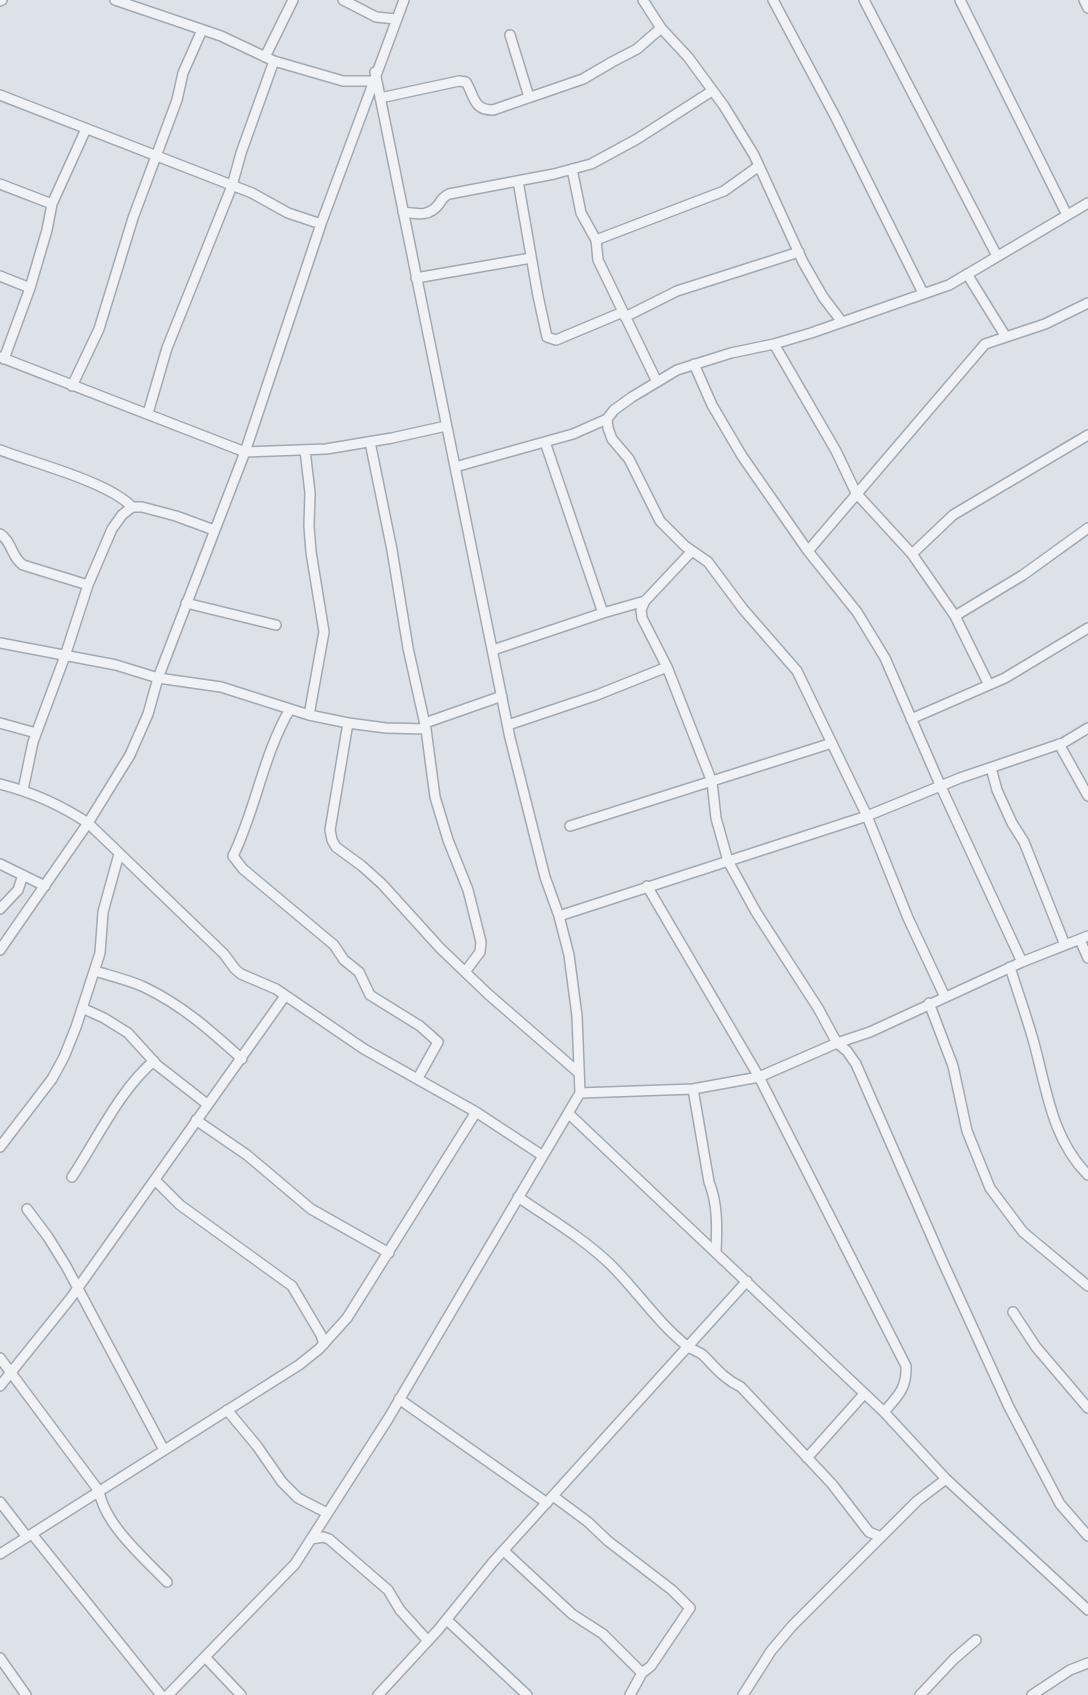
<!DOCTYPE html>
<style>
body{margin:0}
canvas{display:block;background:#dde2e8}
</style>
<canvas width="1088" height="1695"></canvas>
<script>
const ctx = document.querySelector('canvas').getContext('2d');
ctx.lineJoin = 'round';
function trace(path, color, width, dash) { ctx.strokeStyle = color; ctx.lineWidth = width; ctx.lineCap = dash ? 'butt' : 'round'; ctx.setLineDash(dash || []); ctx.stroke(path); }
const minor = new Path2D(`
 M115,0L221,36L274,61L343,81H372
 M343,0L376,17L396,19
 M643,0L661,28L688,57L724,106L754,155L803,262L823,297L842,322
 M773,0L836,118L923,293
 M864,0L997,256
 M960,0L1067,215
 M1084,0L1088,8
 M0,1L2,0
 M510,35L529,97
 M265,57L293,0
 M375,72L510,738L545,877L559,916L569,955L577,1016L580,1093
 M0,95L252,193L288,213L321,224
 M380,98L459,81L466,82C475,97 473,110 493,110L583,79L612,62L637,49L661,28
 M572,169L581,213L596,240L598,260L657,382
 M518,181L538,296L547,337L556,340L623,312
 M0,184L52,204
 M403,212C418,214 429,217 439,204C442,199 443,197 449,194L554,174L591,164L637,139L712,91
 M596,240L724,191L759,166
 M967,274L1006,337
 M0,276L30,288
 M416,278L531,258
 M625,317L677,291L799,252
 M774,344L836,451L856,493L912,554L955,616L1023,575L1088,528
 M0,357L245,452L326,449L392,438L446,426
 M4,359L30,288L47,230L52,204L86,129
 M694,364L712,405L742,456L808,551L857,612L885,658L941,787L1022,962
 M72,386L99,329L133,218L177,100L183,73L202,30
 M148,413L167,348L232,186L241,153L274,61
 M607,419L608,428L612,439L629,459L660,521L685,546L708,562L743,609L797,671L867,816L908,918L945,997
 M545,442L603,613
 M0,450C34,463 109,482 132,507
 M305,450L310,493L309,526L311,552L324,632L309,715
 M455,467L573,434L607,419L614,410L632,397L677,370L731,353L774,344L811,333L949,285L1088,203
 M0,534C12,541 11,557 23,565L88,585
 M692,551L645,601L641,610L642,618L667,667L712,782L716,818L728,861L756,912L818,1008L837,1043L847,1051L856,1064L941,1258L1009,1407L1060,1504L1088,1536
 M808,551L985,344L1045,324L1088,303
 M912,554L953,515L1088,435
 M186,603L276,625
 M955,616L989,685
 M0,643L116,665L158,678L221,687L309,715L348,723L330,830L332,840L336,847L362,866L382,884L440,948L488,994L579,1073
 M493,650L603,613L645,601
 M290,709C263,755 256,809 233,856L243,869L334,945L344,960L359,972L370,995L420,1026L438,1042L418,1078
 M911,719L1005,678L1088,628
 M0,723L36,733
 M348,723L386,728L426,729L408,648L392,550L370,442
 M425,723L502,696
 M508,725L597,695L667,667
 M426,729L435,797L448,840L468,890L481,942L480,952L465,972
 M1059,744L1088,796
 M991,768L997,790L1012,823L1024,842L1065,945
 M0,784C32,792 61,805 88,823L224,954L235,969L241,974L276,989L364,1049L476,1112L543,1156
 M23,790L33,742L65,656L88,585L112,529L122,515L132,507H142L176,516L214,530
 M570,826L832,743
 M0,864L45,886
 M647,886L759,1077L906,1366C907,1388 898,1396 884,1412
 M0,909L18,890L23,875
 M559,916L867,816L960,778L1063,743L1088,728
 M1080,940L1088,958
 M0,950L88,823L130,755L148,714L158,678L245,452L321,224L404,0
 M1010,967C1018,993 1027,1018 1034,1043C1047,1091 1052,1139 1088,1175
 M95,971C111,976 129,980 144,987C182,1005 211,1031 242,1059
 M929,1003L953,1066L967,1131L990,1188L1023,1232L1088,1286
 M82,1008L104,1018L128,1033L157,1065L207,1104
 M693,1089L709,1182C718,1204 717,1228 716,1252
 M568,1113L884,1412L946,1479L1088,1610
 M196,1120L247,1155L311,1209L389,1253
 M0,1147L52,1079L64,1057L76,1027L100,953L103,912L119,854
 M72,1177C96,1141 121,1088 154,1061
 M155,1180L180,1205L292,1286L321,1335L324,1344
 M518,1197C550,1219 583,1238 611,1265C637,1291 658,1323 687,1346C692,1350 698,1351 703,1355C716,1368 724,1379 741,1387L832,1484L869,1532L881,1537
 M27,1209L48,1237L66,1266L164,1450
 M1013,1312L1036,1347L1088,1408
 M0,1358L99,1491C105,1525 144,1558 167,1582
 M0,1386L70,1299L285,996
 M399,1399L547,1503
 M227,1410L257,1446L282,1482L298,1498L327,1513
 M807,1458L864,1394
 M553,1496L588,1522L608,1541L672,1590L690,1608L651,1666L642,1673
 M0,1502L27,1537
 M32,1534L161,1695
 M311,1539L323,1537L329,1539L388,1590L400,1610L428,1641
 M504,1551L572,1614L603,1634L642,1673L630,1695
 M0,1554L299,1365L319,1349L347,1318L476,1112
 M447,1620L527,1695
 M205,1657L241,1695
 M0,1658L26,1695
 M168,1695L295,1564L388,1419L580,1093L693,1089L759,1077L837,1043L870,1032L1022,962L1088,936
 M378,1695L438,1630L493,1562L747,1281
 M743,1695L771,1651L792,1626L917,1501L946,1479
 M920,1695L954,1659L976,1640
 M1032,1695L1070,1670L1088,1663`);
trace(minor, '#a2a9b2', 12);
trace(minor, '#f0f2f6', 9);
</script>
